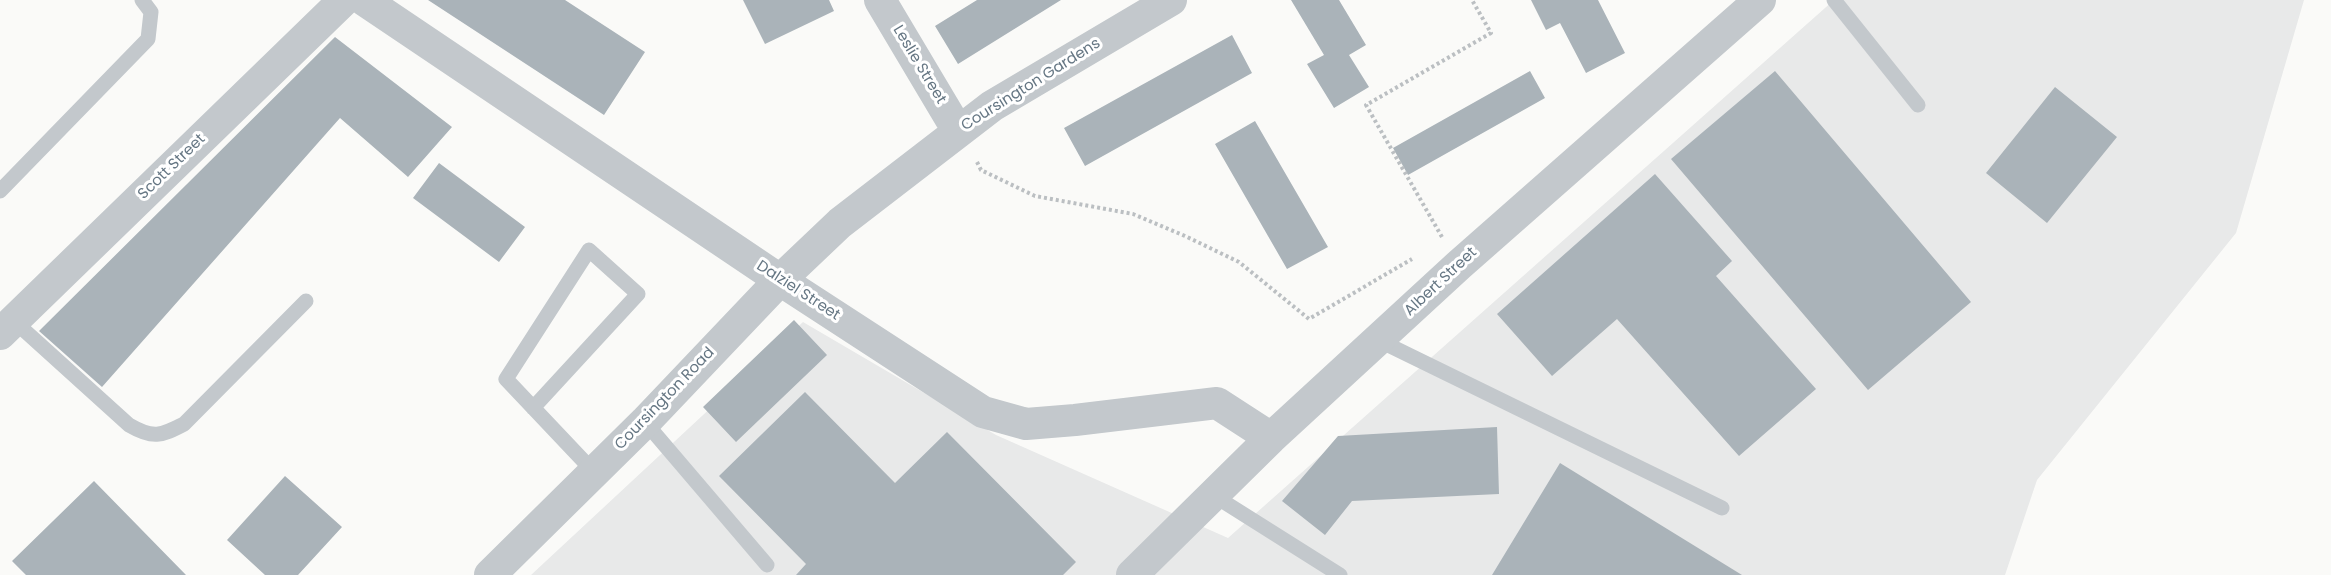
<!DOCTYPE html>
<style>
body{margin:0}
canvas{display:block;background:#fafaf8}
</style>
<canvas width="2331" height="575"></canvas>
<script>
const ctx = document.querySelector('canvas').getContext('2d');
ctx.lineJoin = 'round';
function fillPath(path, color) { ctx.fillStyle = color; ctx.fill(path, 'evenodd'); }
function trace(path, color, width, dash) { ctx.strokeStyle = color; ctx.lineWidth = width; ctx.lineCap = dash ? 'butt' : 'round'; ctx.setLineDash(dash || []); ctx.stroke(path); }
function drawText(font, color, halo, rows, align = 'center') {
  ctx.font = font + ' Poppins,sans-serif'; ctx.lineWidth = 6; ctx.setLineDash([]); ctx.textBaseline = 'middle'; ctx.strokeStyle = halo; ctx.fillStyle = color; for (const [text, x, y, turn = 0] of rows) {
    ctx.save(); ctx.translate(x, y); ctx.rotate((+turn || 0) * Math.PI / 180); ctx.textAlign = isNaN(turn) ? turn : align; if (halo) ctx.strokeText(text, 0, 0); ctx.fillText(text, 0, 0); ctx.restore();
  }
}
const built = new Path2D(`
 M1834,0H2304L2236,233L2037,480L2005,575H531L803,322L996,435L1228,538Z`);
const building = new Path2D(`
 M428,0H565L645,52L604,115Z
 M743,0H829L834,11L765,44Z
 M977,0H1061L958,64L935,26Z
 M1291,0H1339L1366,45L1349,55L1369,87L1334,108L1307,64L1324,55Z
 M1531,0H1598L1625,53L1586,73L1560,23L1546,30Z
 M1232,35L1252,73L1085,166L1064,128Z
 M335,37L452,127L408,177L340,118L102,387L39,331Z
 M1530,71L1545,98L1408,175L1393,148Z
 M1775,71L1971,302L1868,390L1671,159Z
 M2055,87L2117,137L2047,223L1986,173Z
 M1255,121L1328,247L1287,269L1215,144Z
 M439,163L525,227L499,262L413,198Z
 M1655,174L1732,261L1716,276L1816,389L1739,456L1617,319L1552,376L1497,314Z
 M794,320L827,355L736,442L703,407Z
 M805,392L895,483L947,432L1076,562L1063,575H796L806,564L719,476Z
 M1497,427L1499,494L1352,501L1325,535L1282,501L1338,436Z
 M1560,463L1742,575H1492Z
 M285,476L342,527L298,575H265L227,540Z
 M94,481L186,575H26L12,561Z`);
const path = new Path2D(`
 M977,162L981,170L1035,196L1133,214L1185,236L1239,262L1309,319L1412,259
 M1442,237L1366,105L1491,33L1472,0`);
const lane = new Path2D(`
 M1834,0L1918,105
 M0,191L148,39L151,12L142,0
 M14,321L129,425C153,439 161,436 184,424L306,301
 M1378,340L1722,508
 M533,408L638,294L589,250L506,379L594,472
 M645,422L767,565
 M1213,495L1340,575`);
const street = new Path2D(`
 M364,0L780,280L983,412L1026,424L1075,420L1217,403L1271,438
 M880,0L958,131
 M0,334L344,0
 M490,575L645,422L780,280L840,223L992,106L1171,0
 M1132,575L1271,438L1459,265L1760,0`);
const streetNames = [
 ["Leslie Street",919,65,59],
 ["Coursington Gardens",1031,85,-32],
 ["Scott Street",172,167,-44],
 ["Albert Street",1441,282,-43],
 ["Dalziel Street",798,291,33],
 ["Coursington Road",665,399,-46]
];
fillPath(built, '#e8e9e9');
fillPath(building, '#aab3b9');
trace(path, '#bbbfc2', 4, [3, 3]);
trace(lane, '#c3c8cc', 15);
trace(street, '#c3c8cc', 32);
drawText('15px', '#657683', '#fff', streetNames);
</script>
